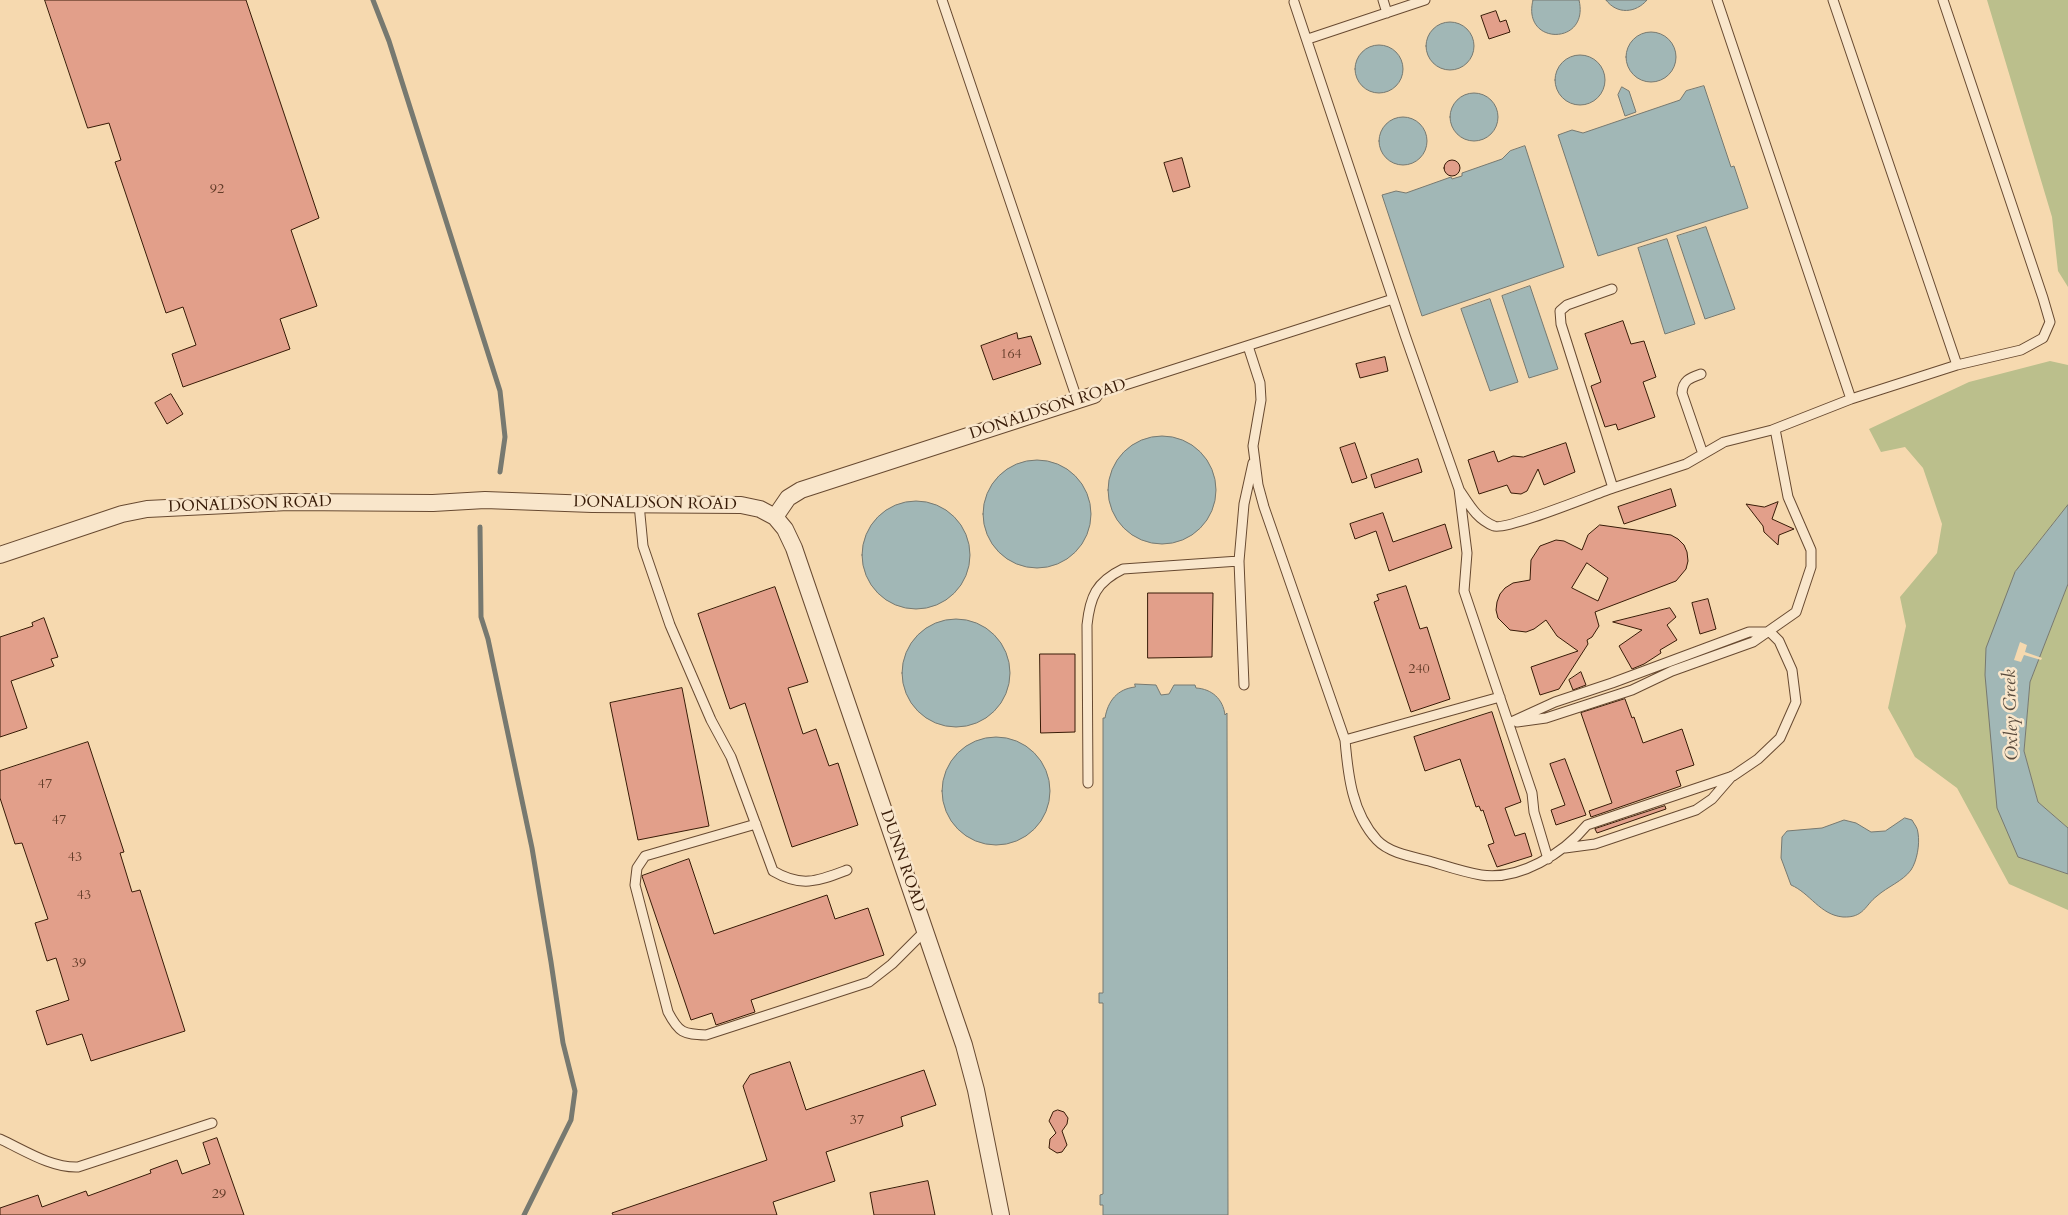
<!DOCTYPE html>
<style>
body{margin:0}
canvas{display:block;background:#f6d9af}
</style>
<canvas width="2068" height="1215"></canvas>
<script>
const ctx = document.querySelector('canvas').getContext('2d');
ctx.lineJoin = 'round';
function fillPath(path, color) { ctx.fillStyle = color; ctx.fill(path, 'evenodd'); }
function trace(path, color, width, dash) { ctx.strokeStyle = color; ctx.lineWidth = width; ctx.lineCap = dash ? 'butt' : 'round'; ctx.setLineDash(dash || []); ctx.stroke(path); }
function drawText(font, color, halo, rows, align = 'center') {
  ctx.font = font + ' Cardo,serif'; ctx.lineWidth = 5; ctx.setLineDash([]); ctx.textBaseline = 'middle'; ctx.strokeStyle = halo; ctx.fillStyle = color; for (const [text, x, y, turn = 0] of rows) {
    ctx.save(); ctx.translate(x, y); ctx.rotate((+turn || 0) * Math.PI / 180); ctx.textAlign = isNaN(turn) ? turn : align; if (halo) ctx.strokeText(text, 0, 0); ctx.fillText(text, 0, 0); ctx.restore();
  }
}
const green = new Path2D(`
 M1987,0H2068V287L2058,271L2052,217Z
 M2050,361L2068,365V505L2015,572L2018,857L2068,874V910L2009,884L1957,788L1915,757L1888,708L1906,626L1900,597L1937,553L1942,524L1923,468L1905,447L1881,452L1869,429L1969,382Z
 M2068,584V828L2038,802L2024,751L2030,682Z`);
const water = new Path2D(`
 M1533,0H1579C1590,46 1521,46 1533,0Z
 M1606,0H1647C1636,13 1617,15 1606,0Z
 M1426 46a24 24 0 1 1 48 0a24 24 0 1 1-48 0Z
 M1626 57a25 25 0 1 1 50 0a25 25 0 1 1-50 0Z
 M1355 69a24 24 0 1 1 48 0a24 24 0 1 1-48 0Z
 M1555 80a25 25 0 1 1 50 0a25 25 0 1 1-50 0Z
 M1704,86L1731,167L1734,166L1748,208L1598,256L1558,135L1572,130L1583,133L1680,100L1686,91Z
 M1622,87L1629,91L1636,112L1625,116L1618,95Z
 M1450 117a24 24 0 1 1 48 0a24 24 0 1 1-48 0Z
 M1379 141a24 24 0 1 1 48 0a24 24 0 1 1-48 0Z
 M1525,146L1564,267L1422,316L1382,195L1396,191L1406,193L1451,177L1452,179L1462,176V173L1502,159L1510,151Z
 M1706,227L1735,309L1705,319L1677,236Z
 M1667,239L1695,324L1665,334L1638,248Z
 M1530,286L1558,369L1529,378L1502,296Z
 M1490,299L1518,382L1490,391L1461,309Z
 M1108 490a54 54 0 1 1 108 0a54 54 0 1 1-108 0Z
 M983 514a54 54 0 1 1 108 0a54 54 0 1 1-108 0Z
 M862 555a54 54 0 1 1 108 0a54 54 0 1 1-108 0Z
 M2068,505V584L2030,682L2024,751L2038,802L2068,828V874L2018,857L1997,808L1985,675L1986,648L2015,572Z
 M902 673a54 54 0 1 1 108 0a54 54 0 1 1-108 0Z
 M1135,684L1156,685L1161,695L1169,694L1174,685H1195L1196,688C1212,689 1223,699 1225,715L1227,713L1228,1215H1103V1205H1100V1195L1103,1194V1003H1099V993H1103V718H1105C1108,701 1117,689 1135,687Z
 M942 791a54 54 0 1 1 108 0a54 54 0 1 1-108 0Z
 M1905,818L1912,820C1914,824 1918,828 1918,833C1920,844 1917,861 1911,870C1903,881 1887,887 1877,896C1865,905 1864,918 1843,917C1820,915 1810,893 1791,885L1781,858L1782,837L1787,831L1822,828L1844,820L1856,823L1871,832L1885,831Z`);
const pier = new Path2D(`
 M2020,642L2027,645L2025,652L2042,658L2041,660L2024,655L2021,662L2014,660Z`);
const stream = new Path2D(`
 M373,0L389,41L500,391L505,437L500,472
 M480,527L481,617L488,639L532,848L551,962L563,1043L575,1091L571,1120L524,1215`);
const building = new Path2D(`
 M45,0H246L319,218L291,230L317,306L280,319L290,349L183,387L172,354L196,345L183,307L166,313L115,162L121,160L109,123L88,128Z
 M1496,11L1500,22L1506,20L1510,32L1489,39L1481,16Z
 M1182,158L1190,187L1173,192L1164,163Z
 M1444 168a8 8 0 1 1 16 0a8 8 0 1 1-16 0Z
 M1623,321L1631,344L1644,341L1656,377L1643,382L1655,417L1618,430L1616,424L1605,427L1591,386L1601,382L1585,334Z
 M1017,333L1018,339L1031,336L1041,364L993,380L981,346Z
 M1385,357L1388,371L1360,378L1356,364Z
 M171,394L183,414L167,424L155,403Z
 M1355,443L1367,478L1352,483L1340,448Z
 M1566,443L1575,472L1544,485L1538,469L1527,491L1521,494L1511,493L1507,485L1479,494L1468,460L1494,451L1498,462L1513,456L1523,457Z
 M1418,459L1422,472L1375,488L1371,475Z
 M1671,489L1676,506L1624,524L1618,507Z
 M1778,502L1772,519L1794,529L1779,535L1778,545L1764,532L1763,526L1746,504L1764,507Z
 M1383,513L1393,542L1445,524L1452,548L1389,571L1376,531L1355,539L1350,524Z
 M1600,525L1671,535L1678,539L1684,545L1687,552L1688,561L1686,569L1676,581L1595,612L1599,626L1592,637L1587,640L1588,644L1559,689L1540,695L1531,667L1578,651L1557,636L1546,620L1534,629L1526,632L1510,630L1498,618L1496,610L1497,602L1500,594L1505,588L1513,583L1530,580L1531,560L1540,546L1556,540L1564,541L1582,550L1588,535ZM1587,563L1608,578L1598,601L1572,588Z
 M1406,586L1420,629L1427,627L1450,699L1411,712L1374,602L1379,600L1377,595Z
 M775,587L808,682L788,688L803,734L816,729L829,766L838,763L858,825L792,847L745,703L730,709L698,614Z
 M1148,593H1213L1212,657L1148,658Z
 M1708,599L1716,629L1700,634L1692,603Z
 M1670,608L1676,617L1667,625L1677,640L1660,650L1661,653L1644,664L1632,669L1619,646L1642,630L1613,622Z
 M44,618L58,657L51,659L54,666L11,681L27,728L0,737V637L33,626L32,623Z
 M1040,654H1075V732L1041,733Z
 M1581,672L1586,685L1573,690L1569,680Z
 M682,688L709,826L638,840L610,703Z
 M1625,699L1632,718L1634,717L1643,743L1682,729L1694,765L1676,771L1681,786L1591,817L1589,811L1612,803L1581,713Z
 M1492,712L1521,802L1505,808L1515,836L1525,833L1532,856L1497,867L1488,845L1494,843L1483,810L1481,811L1479,806L1476,807L1460,759L1425,771L1414,737Z
 M88,742L124,852L120,853L132,892L140,890L185,1031L91,1061L82,1034L47,1045L36,1011L69,1000L56,958L47,961L35,923L48,919L22,843L15,844L0,798V771Z
 M1565,759L1586,815L1556,825L1551,810L1565,805L1550,764Z
 M1665,806L1666,809L1597,833L1595,829Z
 M689,859L714,934L827,895L835,919L868,908L884,955L751,1000L755,1012L716,1025L712,1013L691,1020L642,876Z
 M790,1062L806,1110L924,1070L936,1105L901,1117L903,1126L826,1152L835,1181L773,1202L777,1215H613L612,1213L767,1160L743,1086L750,1075Z
 M1058,1110L1064,1112L1068,1118L1067,1124L1062,1131L1067,1145L1062,1152L1057,1153L1049,1148L1050,1139L1056,1133L1049,1121L1053,1112Z
 M217,1138L244,1215H0V1208L38,1195L42,1207L86,1191L88,1196L151,1173L150,1170L177,1160L182,1174L210,1164L203,1143Z
 M928,1181L935,1215H874L870,1193Z`);
const lane = new Path2D(`
 M942,0L1077,399
 M1383,0L1387,13
 M1717,0L1851,399
 M1833,0L1957,365
 M1294,2L1405,335L1459,489L1467,553L1464,591L1532,793L1534,812L1548,859
 M1308,39L1425,0
 M1248,346L1260,383L1261,400L1253,446L1258,485L1264,507L1345,740C1348,775 1352,813 1377,840C1389,853 1413,857 1429,861C1446,866 1463,872 1481,875C1519,881 1564,853 1587,825L1733,776L1758,759L1780,738L1796,702L1792,670L1779,641L1770,632H1749L1612,683L1555,702L1509,723
 M1701,374C1690,378 1683,380 1682,393L1703,454
 M1094,395L1393,299
 M1613,488L1686,464L1724,442L1772,430L1851,399L1957,365L2021,350L2043,338L2050,322L2043,298L1943,0
 M1460,491C1470,506 1477,519 1494,526C1505,531 1595,494 1613,488L1561,324L1560,311L1567,305L1612,289
 M639,504L643,546L670,625L711,720L731,757L773,871C802,888 818,881 847,870
 M1244,685L1239,561L1244,504L1253,463
 M1517,722L1546,718L1632,690L1672,671L1753,642L1796,612L1811,567V550L1788,497L1775,429
 M1345,740L1500,697
 M1088,783L1087,625C1090,597 1096,582 1123,569L1239,561
 M756,824L645,856L637,868L635,885L668,1012C679,1033 683,1034 706,1035L869,982L892,964L926,930
 M1565,848L1595,844L1696,810L1712,799L1732,776
 M0,1139C24,1150 51,1168 78,1167L212,1123`);
const street = new Path2D(`
 M775,517L788,498L801,490L1094,395
 M0,555L122,514L147,509L288,502L433,503L485,500L592,504L741,505L760,509L775,517L785,529L794,548L964,1045L976,1090L1001,1215`);
const numberNames = [
 ["92",217,190],
 ["164",1011,355],
 ["240",1419,670],
 ["47",45,785],
 ["47",59,821],
 ["43",75,858],
 ["43",84,896],
 ["39",79,964],
 ["37",857,1121],
 ["29",219,1195]
];
const streetNames = [
 ["DONALDSON ROAD",1048,410,-18],
 ["DONALDSON ROAD",655,504,1],
 ["DONALDSON ROAD",250,505,-2],
 ["DUNN ROAD",902,861,71]
];
const waterNames = [
 ["Oxley Creek",2012,715,-92]
];
fillPath(green, '#bbbf8c');
fillPath(water, '#a1b7b6');
trace(water, '#777970', 1);
fillPath(pier, '#f6d9af');
trace(stream, '#777970', 5);
fillPath(building, '#e29f8a');
trace(building, '#381b07', 1);
trace(lane, '#684a31', 11);
trace(street, '#684a31', 18);
trace(lane, '#f9e6cb', 9);
trace(street, '#f9e6cb', 16);
drawText('14px', '#623c28', null, numberNames);
drawText('16px', '#381b07', '#f9e6cb', streetNames);
drawText('italic 18px', '#584a3c', '#f9e6cb', waterNames);
</script>
